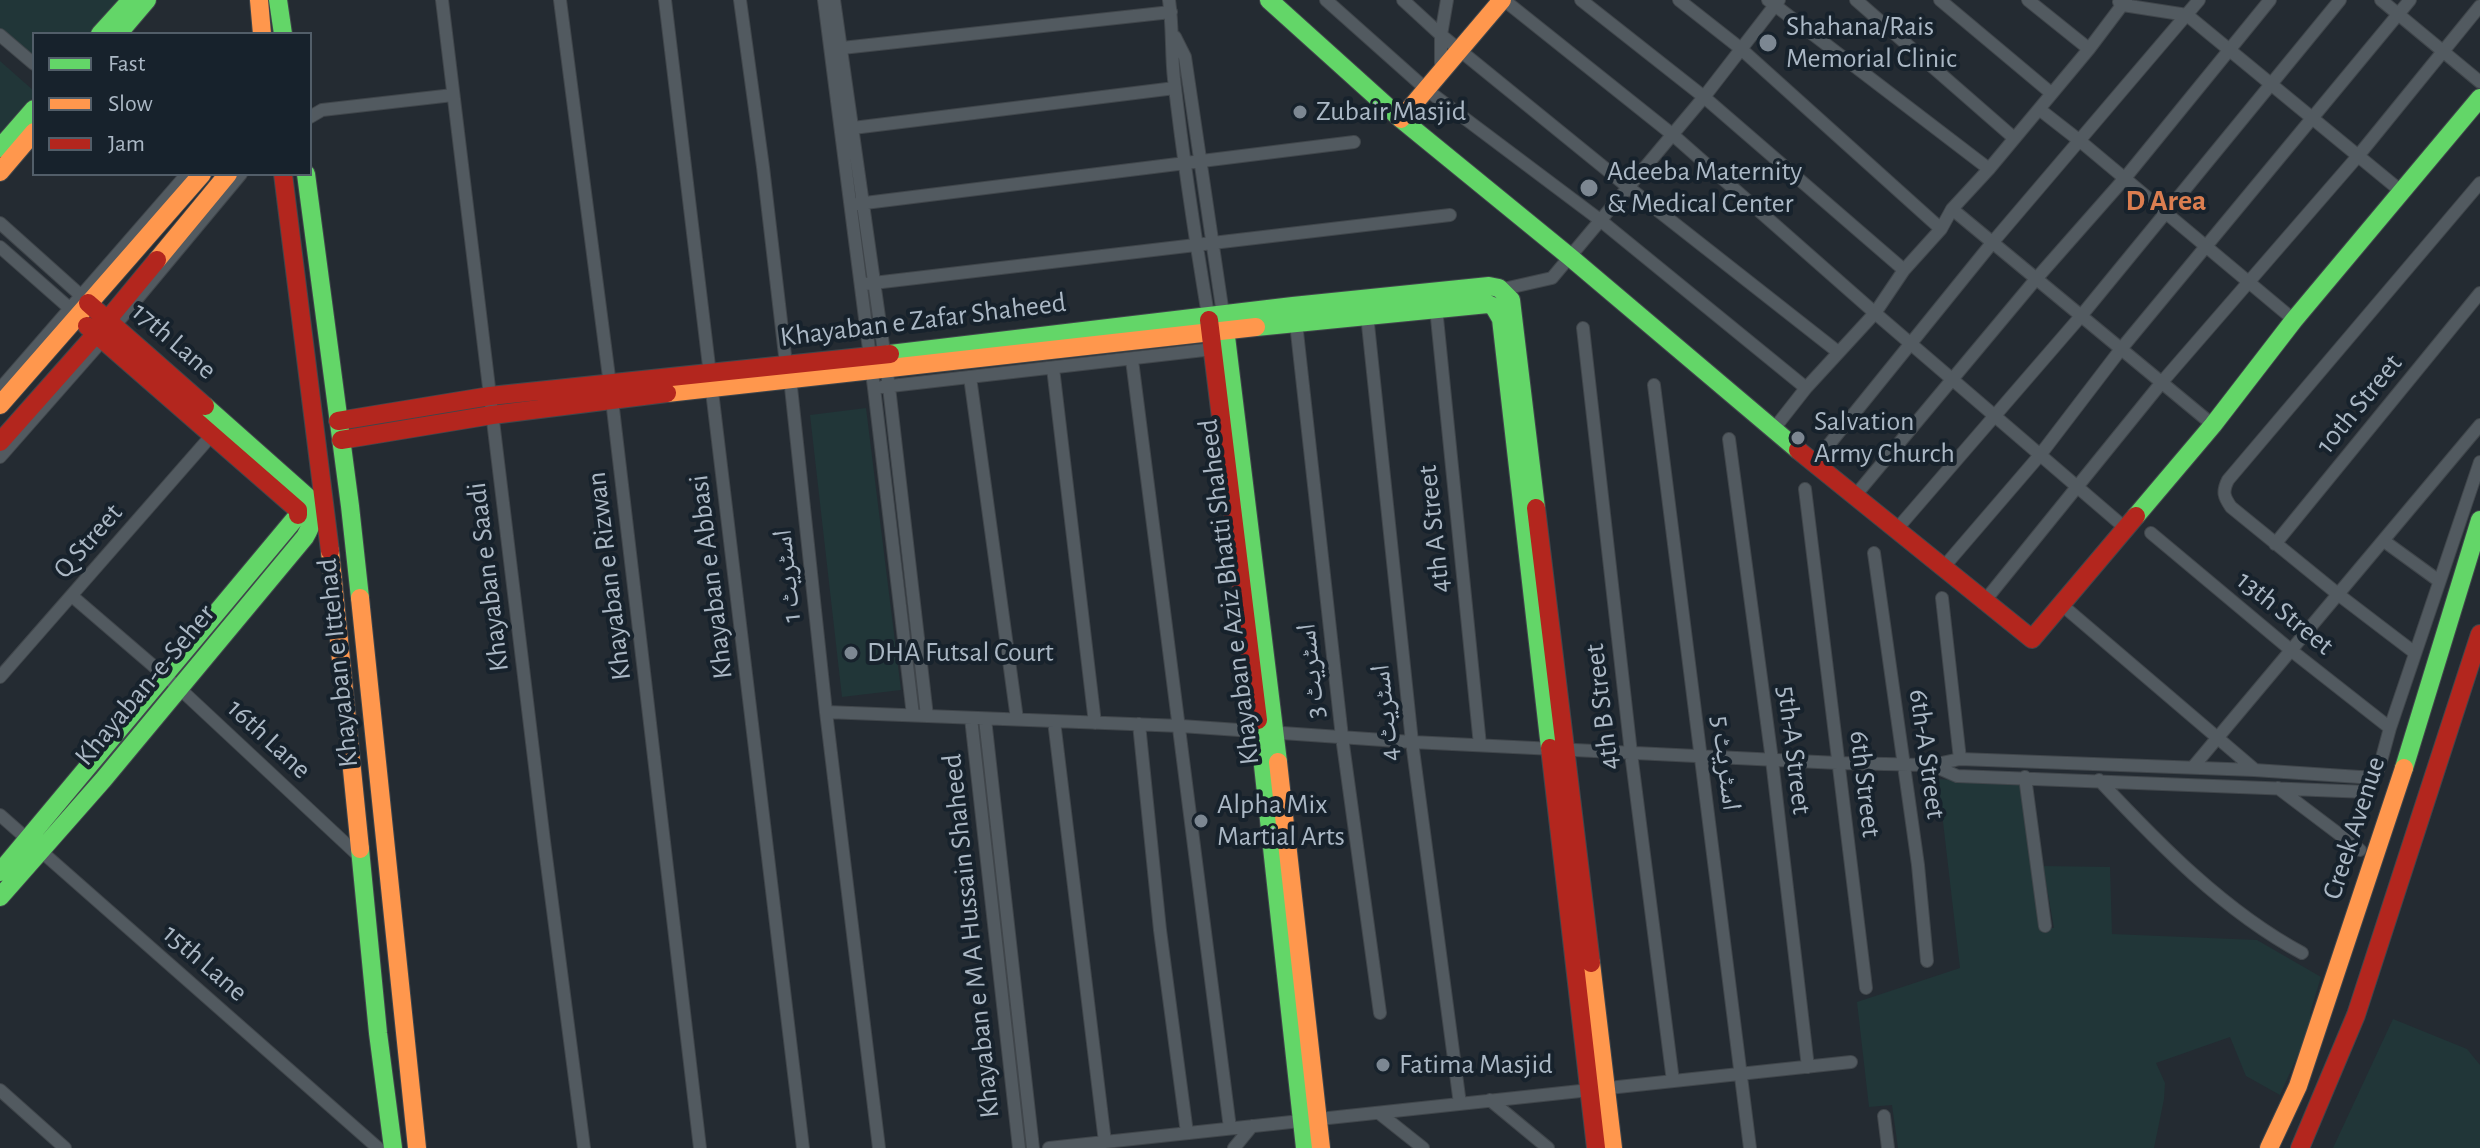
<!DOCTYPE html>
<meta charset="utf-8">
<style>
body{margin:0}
#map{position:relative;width:2480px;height:1148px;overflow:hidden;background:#242b32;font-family:"Alegreya Sans",sans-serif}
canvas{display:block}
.legend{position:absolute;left:32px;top:32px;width:280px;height:144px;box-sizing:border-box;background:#17222c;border:2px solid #525e69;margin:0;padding:10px 14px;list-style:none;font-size:24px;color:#abb8c5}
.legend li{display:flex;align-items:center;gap:16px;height:40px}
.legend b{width:40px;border:2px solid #525e69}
</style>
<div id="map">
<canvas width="2480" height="1148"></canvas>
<ul class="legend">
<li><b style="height:10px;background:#63d668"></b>Fast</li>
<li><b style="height:10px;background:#ff974d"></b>Slow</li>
<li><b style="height:10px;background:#b3261e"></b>Jam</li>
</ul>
</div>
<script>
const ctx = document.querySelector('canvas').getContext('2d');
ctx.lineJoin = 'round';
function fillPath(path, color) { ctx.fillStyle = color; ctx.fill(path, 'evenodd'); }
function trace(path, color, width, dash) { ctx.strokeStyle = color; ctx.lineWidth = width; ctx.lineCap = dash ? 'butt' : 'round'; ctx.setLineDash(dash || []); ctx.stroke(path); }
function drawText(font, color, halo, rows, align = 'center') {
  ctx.font = font + ' "Alegreya Sans","Noto Naskh Arabic",sans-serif'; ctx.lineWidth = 8; ctx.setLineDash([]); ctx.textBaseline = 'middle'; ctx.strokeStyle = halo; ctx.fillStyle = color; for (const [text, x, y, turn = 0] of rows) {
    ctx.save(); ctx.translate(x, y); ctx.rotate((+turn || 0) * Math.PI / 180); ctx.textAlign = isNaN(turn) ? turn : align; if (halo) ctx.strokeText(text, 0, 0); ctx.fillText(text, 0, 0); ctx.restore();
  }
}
const green = new Path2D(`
 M0,0H127L97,34H34V70L0,40Z
 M0,61L34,91V96L0,135Z
 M866,408L901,690L842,697L810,415Z
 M1938,779L2022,784L2043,928H2054L2043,866L2110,867L2112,934L2257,940L2321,977L2310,1013L2312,1023L2280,1095L2246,1076L2230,1037L2156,1063L2165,1083L2164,1099L2154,1148H1898L1892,1105L1869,1107L1857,1002L1960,968Z
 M2393,1019L2467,1049L2480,1065V1148H2333Z`);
const street = new Path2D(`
 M442,0L544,841L584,1148
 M560,0L612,400L700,1148
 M665,0L803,1148
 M740,0L763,167L786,364L790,378L826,712L879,1148
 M824,0L874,388L913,715
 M834,0L889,387L927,716
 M1169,0C1173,27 1171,53 1174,79C1183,158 1195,237 1208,315
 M1326,0L1427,90L1600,220L1806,388
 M1403,0L1441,35L1628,187L1838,352
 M1504,0L1673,135L1875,313L2124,527
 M1581,0L1704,97L1904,270
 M1679,0L1740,48L1941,229
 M1768,0L1989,169
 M1856,0L2014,138
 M1940,0L2051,93
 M2028,0L2089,49
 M2381,0L2480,82
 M2119,2L2123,5L2187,15L2402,192
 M0,35L34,64
 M1175,37L1185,57L1223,314
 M842,48L1171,12
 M1441,72V35L1447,0
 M2039,109L2080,141L2294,320
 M310,117L322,110L453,95
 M853,128L1175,88
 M857,204L1354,142
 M1952,209L2213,425
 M0,223L87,301
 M0,247L75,313
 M865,284L1450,215
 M1500,298L1508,288L1552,278L1704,97L1779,0
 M1436,308L1480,745
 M1367,315L1412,742L1460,1104
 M1296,323L1342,737L1380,1013
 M1583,328L1631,753L1673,1081
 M1132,360L1230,1128
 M1053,368L1095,723
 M970,377L1017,719
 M1654,385L1750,1148
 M882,387L1213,349
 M0,389L187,174
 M1773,430L1806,388L1875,313L1904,270L1941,229L1952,209L1989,169L2089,49L2126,0
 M1729,439L1772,760L1808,1067
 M0,457L102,341L241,174
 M1814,463L1992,243L2199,0
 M1805,489L1866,988
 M1854,497L2036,279L2125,178L2270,0
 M1896,530L2081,316L2340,0
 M2151,533L2292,651L2390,728
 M2384,541L2439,581
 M2275,544L2480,293
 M1874,553L1918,865L1927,961
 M1942,569L2040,455L2121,349L2410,0
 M72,596L179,688L360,857
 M1942,598L1960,759
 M1983,603L2162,382L2358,156L2480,6
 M2062,605L2254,769
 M2415,653L2339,595L2231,507C2224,497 2222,492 2228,480L2480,183
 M0,677L211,436
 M826,712L1181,726L1412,742L1838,763L1932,765L1960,759L2254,770L2375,778
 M971,718L1019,1148
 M985,719L1033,1148
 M1054,721L1105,1142
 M1139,724L1160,930L1187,1133
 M1932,765L1957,776L2368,792L2380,765L2390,728L2480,462
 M2193,767L2480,425
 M2025,777L2045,926
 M2099,780C2159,844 2224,911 2302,953
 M2278,788L2360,850
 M0,815L378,1148
 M0,1090L65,1148
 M1490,1100L1548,1148
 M1379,1113L1423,1148
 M1884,1116L1888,1148
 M1049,1148L1851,1062
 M1234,1148L1252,1126`);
const fast = new Path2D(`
 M278,0L283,34
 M1269,0L1401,119L1570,257L1798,450
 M100,34L131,0
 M118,34L147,0
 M0,148L34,109
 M306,174L350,506L360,598
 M1224,320L1278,762
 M1256,327L1488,304L1494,307L1501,319L1550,748
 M890,354L1293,306L1489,286L1499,288L1511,300L1536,508
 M2136,516L2213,425L2294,320L2480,98
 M1258,720L1305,1148
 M2404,768L2480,520
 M360,849L378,1033L393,1148
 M0,872L298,515
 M0,897L103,780L305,537C312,525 315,515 312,501L205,406`);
const slow = new Path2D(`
 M259,0L262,34
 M1401,119L1502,0
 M0,172L34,132
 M157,260L228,174
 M667,393L1256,327
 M0,405L202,174
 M330,551L360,849
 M360,598L417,1148
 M1278,762L1321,1148
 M1591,963L1613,1148
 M2269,1148L2298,1086L2404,768`);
const jam = new Path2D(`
 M283,174L330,551
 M88,303L205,406
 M1209,320L1258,720
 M87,326L298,510V515
 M338,421L490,396L890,354
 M341,440L492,415L667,393
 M0,442L95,335L157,260
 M1798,450L2032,639L2136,516
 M1536,508L1591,963
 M1550,748L1596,1148
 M2300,1148L2356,1015L2480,634`);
const markers = [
 [1768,43,10,"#7c8792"],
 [1300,112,8,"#7c8792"],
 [1589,188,10,"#7c8792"],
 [1798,438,8,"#7c8792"],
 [851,653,8,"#7c8792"],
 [1201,821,8,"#7c8792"],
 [1383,1065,8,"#7c8792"]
];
const poiNames = [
 ["Shahana/Rais",1786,27],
 ["Memorial Clinic",1786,59],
 ["Zubair Masjid",1316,112],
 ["Adeeba Maternity",1607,172],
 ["& Medical Center",1607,204],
 ["Salvation",1814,422],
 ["Army Church",1814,454],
 ["DHA Futsal Court",867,653],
 ["Alpha Mix",1217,805],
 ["Martial Arts",1217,837],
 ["Fatima Masjid",1399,1065]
];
const streetNames = [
 ["Khayaban e Zafar Shaheed",923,320,-7],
 ["17th Lane",174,341,41],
 ["10th Street",2359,404,-51],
 ["4th A Street",1434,529,-96],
 ["Q Street",88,541,-49],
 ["Khayaban e Rizwan",609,576,-97],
 ["اسٹریٹ 1",787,576,-96],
 ["Khayaban e Saadi",488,577,-97],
 ["Khayaban e Abbasi",711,577,-97],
 ["Khayaban e Aziz Bhatti Shaheed",1229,592,-97],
 ["13th Street",2285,613,39],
 ["Khayaban e Ittehad",338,663,-96],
 ["اسٹریٹ 3",1311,671,-96],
 ["Khayaban-e-Seher",145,685,-50],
 ["4th B Street",1602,707,-97],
 ["اسٹریٹ 4",1385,713,-96],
 ["16th Lane",269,739,43],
 ["5th-A Street",1794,750,83],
 ["6th-A Street",1927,754,82],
 ["اسٹریٹ 5",1726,763,83],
 ["6th Street",1865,784,83],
 ["Creek Avenue",2354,828,-72],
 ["Khayaban e M A Hussain Shaheed",971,936,-96],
 ["15th Lane",205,963,41]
];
const neighbourhoodNames = [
 ["D Area",2166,201]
];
fillPath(green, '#213638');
trace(street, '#40464b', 14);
trace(fast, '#40464b', 20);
trace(slow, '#40464b', 20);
trace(jam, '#40464b', 20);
trace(street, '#525a60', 12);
trace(fast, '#63d668', 18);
trace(slow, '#ff974d', 18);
trace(jam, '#b3261e', 18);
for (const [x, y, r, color] of markers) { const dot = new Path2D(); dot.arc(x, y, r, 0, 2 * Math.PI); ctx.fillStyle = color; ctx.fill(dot); trace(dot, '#17222c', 3); }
drawText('28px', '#abb8c5', '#17222c', poiNames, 'left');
drawText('28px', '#abb8c5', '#17222c', streetNames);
drawText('bold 30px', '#db7e50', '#17222c', neighbourhoodNames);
</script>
